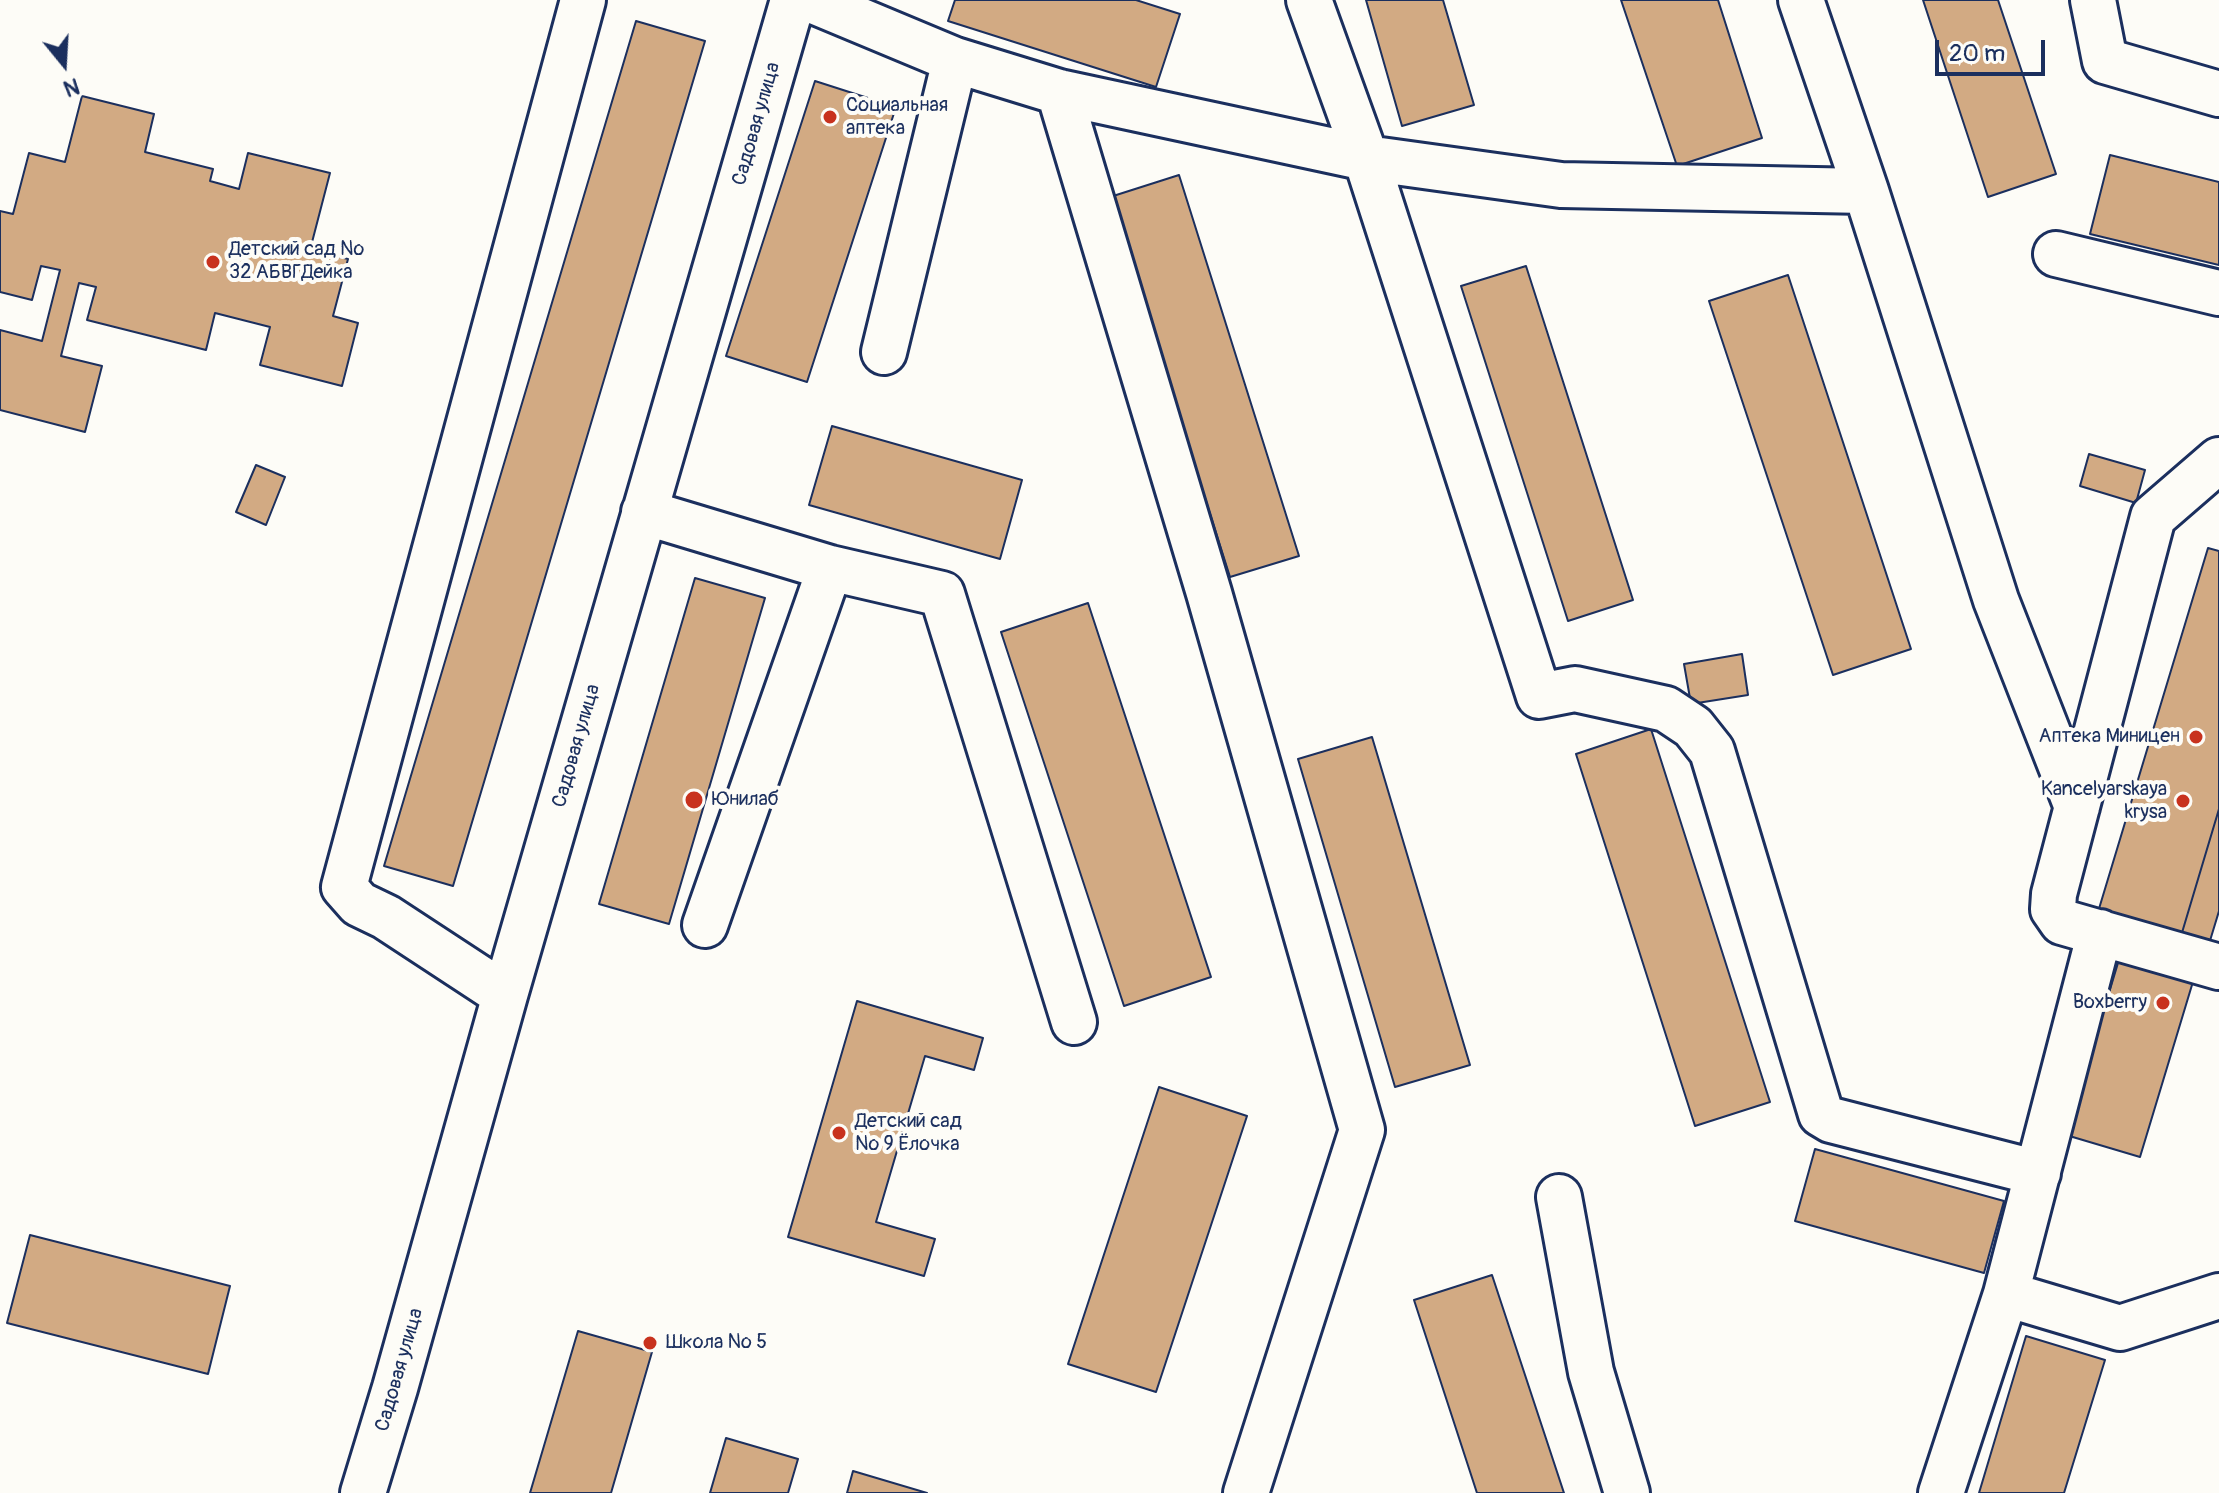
<!DOCTYPE html>
<meta charset="utf-8">
<style>
body{margin:0}
#map{position:relative;width:2219px;height:1493px;overflow:hidden;background:#fdfcf7;font-family:Pangolin,sans-serif}
canvas{display:block}
.north{position:absolute;left:24px;top:24px;width:80px;height:80px;-webkit-text-stroke:6px #fdfcf7;paint-order:stroke;rotate:162deg;font-size:22px;font-weight:700;line-height:32px;text-align:center;color:#1b2f5e}
.north::after{content:'';display:block;margin:auto;width:28px;height:36px;background:#1b2f5e;clip-path:polygon(50% 0,100% 100%,50% 72%,0 100%)}
.scale{position:absolute;left:1935px;top:40px;width:110px;height:36px;box-sizing:border-box;border:4px solid #1b2f5e;border-top:0;padding-left:10px;font-size:24px;line-height:28px;white-space:nowrap;color:#1b2f5e;-webkit-text-stroke:6px #fdfcf7;paint-order:stroke}
</style>
<div id="map">
<canvas width="2219" height="1493"></canvas>
<div class="north">N</div>
<div class="scale">20 m</div>
</div>
<script>
const ctx = document.querySelector('canvas').getContext('2d');
ctx.lineJoin = 'round';
function fillPath(path, color) { ctx.fillStyle = color; ctx.fill(path, 'evenodd'); }
function trace(path, color, width, dash) { ctx.strokeStyle = color; ctx.lineWidth = width; ctx.lineCap = dash ? 'butt' : 'round'; ctx.setLineDash(dash || []); ctx.stroke(path); }
function drawText(font, color, halo, rows, align = 'center') {
  ctx.font = font + ' Pangolin,sans-serif'; ctx.lineWidth = 8; ctx.setLineDash([]); ctx.textBaseline = 'middle'; ctx.strokeStyle = halo; ctx.fillStyle = color; for (const [text, x, y, turn = 0] of rows) {
    ctx.save(); ctx.translate(x, y); ctx.rotate((+turn || 0) * Math.PI / 180); ctx.textAlign = isNaN(turn) ? turn : align; if (halo) ctx.strokeText(text, 0, 0); ctx.fillText(text, 0, 0); ctx.restore();
  }
}
const building = new Path2D(`
 M955,0H1136L1180,14L1156,87L948,21Z
 M1366,0H1443L1474,105L1402,126Z
 M1621,0H1718L1762,138L1677,166Z
 M1923,0H1998L2056,174L1988,197Z
 M636,21L705,41L453,886L384,866Z
 M815,81L896,107L807,382L726,356Z
 M82,96L154,114L145,152L213,169L210,181L239,189L248,153L330,173L310,250L348,259L333,316L358,323L342,386L260,365L270,327L215,313L206,350L87,320L96,287L79,283L61,356L102,366L85,432L0,410V330L42,341L60,270L41,266L32,300L0,292V211L13,214L29,153L65,162Z
 M2110,155L2219,182V265L2090,234Z
 M1179,175L1299,556L1230,577L1110,197Z
 M1526,266L1633,600L1568,621L1461,286Z
 M1788,275L1911,649L1833,675L1709,301Z
 M832,426L1022,480L1000,559L809,505Z
 M2089,454L2145,470L2136,503L2080,486Z
 M256,465L285,477L266,525L236,512Z
 M2208,548L2219,551V809L2181,936L2098,912Z
 M695,578L765,598L669,924L599,904Z
 M1088,603L1211,977L1124,1006L1001,632Z
 M1742,654L1748,695L1691,704L1684,664Z
 M1651,729L1770,1102L1695,1126L1576,754Z
 M1372,737L1470,1065L1395,1087L1298,759Z
 M2219,809V911L2209,944L2181,936Z
 M2121,953L2195,975L2140,1157L2066,1135Z
 M857,1001L983,1038L974,1070L925,1056L876,1222L935,1239L924,1276L788,1237Z
 M1159,1087L1247,1116L1156,1392L1068,1364Z
 M1815,1149L2004,1201L1984,1273L1795,1221Z
 M30,1235L230,1286L208,1374L7,1323Z
 M1492,1275L1564,1493H1477L1414,1300Z
 M578,1331L652,1352L611,1493H530Z
 M2026,1336L2105,1360L2064,1493H1979Z
 M726,1438L798,1459L788,1493H710Z
 M853,1471L927,1493H847Z`);
const minor = new Path2D(`
 M811,0L955,60L1059,92L1366,158L1561,185L1866,191
 M1309,0L1366,158L1539,696L1575,689L1666,709L1693,727L1712,751L1821,1114L1831,1120L2038,1173
 M1801,0L1866,191L1996,600L2077,807
 M2093,0L2105,61L2219,94
 M1059,92L1209,593L1362,1130L1246,1493
 M2056,254L2219,293
 M884,352L955,60
 M2219,460L2153,517L2054,894L2053,909L2062,922L2219,967
 M644,512L830,568L942,594L1074,1022
 M705,925L830,568
 M505,995L386,917L359,904L344,887L583,0
 M1559,1197L1591,1372L1627,1493
 M2006,1294L2120,1328L2219,1296
 M363,1493L395,1388L505,995L793,0
 M1941,1493L2006,1294L2100,932`);
const markers = [
 [830,117,8,"#c8321e"],
 [213,262,8,"#c8321e"],
 [2196,737,8,"#c8321e"],
 [694,800,10,"#c8321e"],
 [2183,801,8,"#c8321e"],
 [2163,1003,8,"#c8321e"],
 [839,1133,8,"#c8321e"],
 [650,1343,8,"#c8321e"]
];
const poiNames = [
 ["Социальная",846,106],
 ["аптека",846,129],
 ["Детский сад №",229,250],
 ["32 АБВГДейка",229,273],
 ["Аптека Миницен",2180,737,"right"],
 ["Kancelyarskaya",2167,790,"right"],
 ["krysa",2167,813,"right"],
 ["Юнилаб",712,800],
 ["Boxberry",2147,1003,"right"],
 ["Детский сад",855,1122],
 ["№ 9 Ёлочка",855,1145],
 ["Школа № 5",666,1343]
];
const streetNames = [
 ["Садовая улица",757,124,-74],
 ["Садовая улица",577,746,-74],
 ["Садовая улица",400,1370,-74]
];
fillPath(building, '#d2aa83');
trace(building, '#1b2f5e', 2);
trace(minor, '#1b2f5e', 50);
trace(minor, '#fdfcf7', 44);
for (const [x, y, r, color] of markers) { const dot = new Path2D(); dot.arc(x, y, r, 0, 2 * Math.PI); ctx.fillStyle = color; ctx.fill(dot); trace(dot, '#fdfcf7', 3); }
drawText('20px', '#1b2f5e', '#fdfcf7', poiNames, 'left');
drawText('20px', '#1b2f5e', '#fdfcf7', streetNames);
</script>
